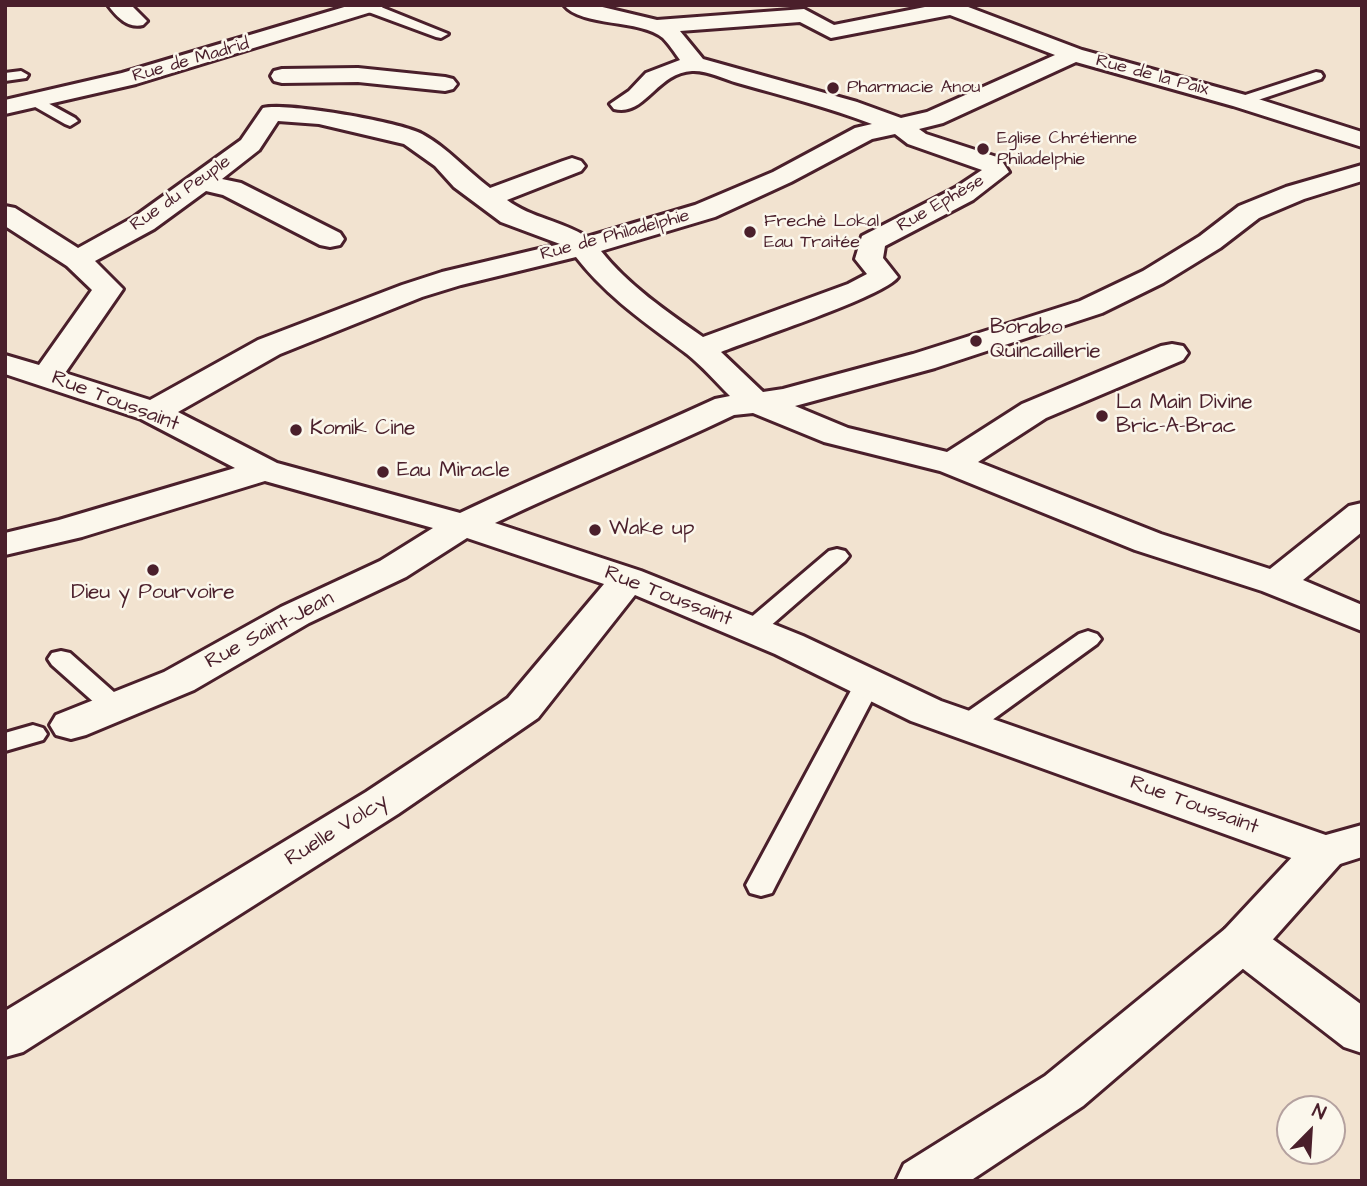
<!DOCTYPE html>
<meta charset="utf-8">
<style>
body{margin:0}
#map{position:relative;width:1367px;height:1186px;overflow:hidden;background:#f2e3d0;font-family:"Architects Daughter",sans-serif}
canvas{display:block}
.frame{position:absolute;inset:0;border:7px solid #4a1f2b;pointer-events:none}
.north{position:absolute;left:1276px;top:1095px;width:70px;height:70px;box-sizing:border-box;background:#fbf7ec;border:2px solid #b4a19f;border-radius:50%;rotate:24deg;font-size:19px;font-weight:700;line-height:28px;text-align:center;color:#4a1f2b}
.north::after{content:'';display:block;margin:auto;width:24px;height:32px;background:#4a1f2b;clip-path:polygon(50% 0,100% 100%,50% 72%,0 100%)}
</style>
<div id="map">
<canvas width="1367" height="1186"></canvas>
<div class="frame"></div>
<div class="north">N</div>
</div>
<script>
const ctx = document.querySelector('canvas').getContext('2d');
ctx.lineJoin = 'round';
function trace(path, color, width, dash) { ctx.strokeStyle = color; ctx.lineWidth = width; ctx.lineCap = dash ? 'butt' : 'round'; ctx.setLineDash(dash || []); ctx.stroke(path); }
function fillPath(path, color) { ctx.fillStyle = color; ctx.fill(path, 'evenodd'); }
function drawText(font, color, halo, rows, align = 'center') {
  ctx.font = font + ' "Architects Daughter",sans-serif'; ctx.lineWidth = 5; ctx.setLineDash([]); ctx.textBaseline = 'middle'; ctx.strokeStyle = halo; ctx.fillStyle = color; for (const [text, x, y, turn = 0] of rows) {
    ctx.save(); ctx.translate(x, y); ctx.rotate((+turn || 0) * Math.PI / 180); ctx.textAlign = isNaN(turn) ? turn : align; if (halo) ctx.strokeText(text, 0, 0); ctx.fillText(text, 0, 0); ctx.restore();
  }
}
const service = new Path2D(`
 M363,5H376L448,34L441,38L436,37L363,10Z
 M21,71L28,75L26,78L5,81V73Z
 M1316,72L1321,73L1323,76L1321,79L1246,104L1241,106L1233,101L1236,98Z
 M35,96L75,118L78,121L70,126L65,124L30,104L27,101L30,98Z
 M837,549L845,551L849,556L845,561L760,635L751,638L742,635L738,630L742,625L829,551Z
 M1088,631L1097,634L1101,639L1097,644L977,731L967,734L957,731L953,725L957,719L1079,634Z
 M61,651L70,653L124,701L128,707L124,713L115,716L106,713L52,665L48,659L52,653Z
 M868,675L877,677L881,683L776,885L772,893L761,896L750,893L746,885L855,683L859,677Z
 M33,725L43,728L47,734L43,740L5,751V733Z`);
const minor = new Path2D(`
 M108,5H131L147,21L143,25C128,29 117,17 108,5Z
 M351,5H384L381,9L136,84L5,114V100L122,73Z
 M564,5H594L657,20L804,9L834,25L935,5H963L1082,50L1249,96L1362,132V147L1233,106L1076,62L943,123L919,129L926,134L1000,158L1009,172L973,200L885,246L883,258L898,277C885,296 751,340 721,352L763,392L783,389L913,354L1080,301L1143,271L1200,236L1239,206L1286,187L1362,165V181L1304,199L1259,218L1220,248L1163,283L1102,313L935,368L795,406L848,428L947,452L1022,404L1161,346L1172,344L1183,346L1188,353L1183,360L1046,418L978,462L1161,534L1270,569L1349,506L1362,503V532L1303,580L1362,605V631L1262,591L1135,550L940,471L824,442L753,413L734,415C655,453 574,485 495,523L641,571L803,636L941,701L1340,840L1347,852L1340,864L1324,868L1308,864L911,721L775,654L635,595L538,718L398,814L23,1052L5,1057V1011L366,792L508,698L604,584L467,538L406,577L309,623L194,690L86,735L71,739L56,735L50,725L56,715L164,672L281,607L380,561L433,528L265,481L82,537L5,555V533L59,520L235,468L141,419L5,374V355L39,365L92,290L67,266L5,226V206L15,208L78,248L134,217L241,140L263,108C285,102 401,122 422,134C448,148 467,171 490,188L563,161L572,158L581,161L585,166L581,171L507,200C531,218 562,221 587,237L695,205L773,172L855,128L872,124C828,107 783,96 738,83C724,79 706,70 692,71C656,73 645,117 614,109L610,104L629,91L646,73L680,60C675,53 669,44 663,38C641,19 581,27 564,5ZM950,15L1055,55L927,112L901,118L857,102L703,59L680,31L800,22L831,38ZM278,121L319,124L404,144L435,166L454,187L501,222L560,244L442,272L402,285L258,340L150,400L65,373L123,289L95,261L154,229L206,191L223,195L320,245L330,247L340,245L344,239L340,233L241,183L222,179L259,150ZM895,134L908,144L982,170L955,188L862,236L855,259L867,274L848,284L703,337C667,312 628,285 601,251L715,217L791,182L872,139ZM576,257C607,297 647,324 687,354C702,366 716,382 730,396L715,399C630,438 544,473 460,513L277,463L178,412L280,354L422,297L461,285Z
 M358,68L445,77L453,79L457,84L453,89L445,91L358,82L282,83L274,81L271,76L274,71L282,69Z
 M1242,924L1259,929L1362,1005V1053L1344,1047L1225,955L1217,942L1225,929Z`);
const tertiary = new Path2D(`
 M1362,825V857L1340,864L1259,955L1083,1106L970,1181H896L904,1164L1045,1076L1225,929L1308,840Z`);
const markers = [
 [833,88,7,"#4a1f2b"],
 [983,149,7,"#4a1f2b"],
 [750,232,7,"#4a1f2b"],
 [976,341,7,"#4a1f2b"],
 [1102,416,7,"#4a1f2b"],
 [296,430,7,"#4a1f2b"],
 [383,472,7,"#4a1f2b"],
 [595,530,7,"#4a1f2b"],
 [153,570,7,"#4a1f2b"]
];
const farStreetnames = [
 ["Rue de Madrid",191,61,-16],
 ["Rue de la Paix",1152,76,15],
 ["Rue du Peuple",181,194,-35],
 ["Rue Ephèse",941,204,-30],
 ["Rue de Philadelphie",615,236,-15]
];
const farPoinames = [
 ["Pharmacie Anou",847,88],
 ["Eglise Chrétienne",997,139],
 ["Philadelphie",997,160],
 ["Frechè Lokal",764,222],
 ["Eau Traitée",764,243]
];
const poiNames = [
 ["Borabo",990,329],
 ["Quincaillerie",990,353],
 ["La Main Divine",1116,404],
 ["Bric-A-Brac",1116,428],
 ["Komik Cine",310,430],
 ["Eau Miracle",397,472],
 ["Wake up",609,530],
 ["Dieu y Pourvoire",153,594,"center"]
];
const streetNames = [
 ["Rue Toussaint",115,402,21],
 ["Rue Toussaint",668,597,21],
 ["Rue Saint-Jean",270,631,-28],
 ["Rue Toussaint",1194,806,20],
 ["Ruelle Volcy",337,831,-32]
];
trace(service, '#4a1f2b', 6);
trace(minor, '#4a1f2b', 6);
trace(tertiary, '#4a1f2b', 6);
fillPath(service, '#fbf7ec');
fillPath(minor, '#fbf7ec');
fillPath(tertiary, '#fbf7ec');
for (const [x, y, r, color] of markers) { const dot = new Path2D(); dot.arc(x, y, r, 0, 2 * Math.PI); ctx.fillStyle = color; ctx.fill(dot); trace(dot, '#fbf7ec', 2.5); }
drawText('18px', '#4a1f2b', '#fbf7ec', farStreetnames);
drawText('18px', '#4a1f2b', '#fbf7ec', farPoinames, 'left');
drawText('21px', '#4a1f2b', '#fbf7ec', poiNames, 'left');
drawText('21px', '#4a1f2b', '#fbf7ec', streetNames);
</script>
